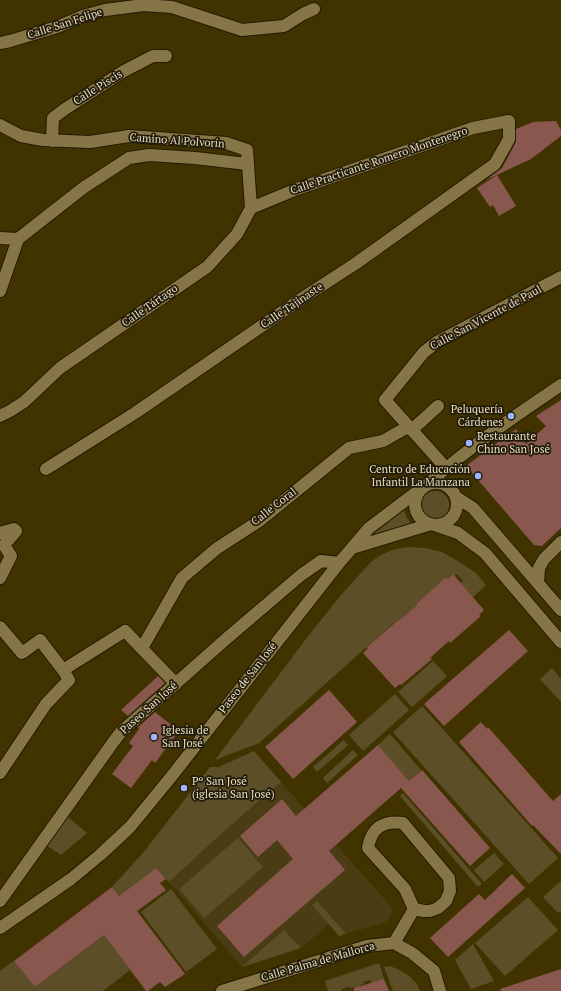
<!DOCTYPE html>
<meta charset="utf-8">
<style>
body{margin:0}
canvas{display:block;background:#413300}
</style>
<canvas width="561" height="991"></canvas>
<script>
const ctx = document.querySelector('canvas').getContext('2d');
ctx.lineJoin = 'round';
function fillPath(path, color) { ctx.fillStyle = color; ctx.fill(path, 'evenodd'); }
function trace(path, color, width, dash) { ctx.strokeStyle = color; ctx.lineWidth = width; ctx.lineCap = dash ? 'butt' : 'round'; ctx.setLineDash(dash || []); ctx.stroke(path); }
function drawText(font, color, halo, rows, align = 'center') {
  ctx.font = font + ' "PT Serif",serif'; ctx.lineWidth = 3.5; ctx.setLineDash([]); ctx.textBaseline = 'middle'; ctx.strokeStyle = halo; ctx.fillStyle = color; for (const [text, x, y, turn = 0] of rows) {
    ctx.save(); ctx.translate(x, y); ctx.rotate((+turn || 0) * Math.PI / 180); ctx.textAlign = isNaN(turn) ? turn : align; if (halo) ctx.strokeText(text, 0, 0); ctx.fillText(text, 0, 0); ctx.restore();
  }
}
const built = new Path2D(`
 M281,782L393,909L390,917L385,922L339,936L329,924L301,948L242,967L169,882L223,832Z`);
const green = new Path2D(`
 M421 505a14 14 0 1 1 28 0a14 14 0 1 1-28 0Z
 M404,510L407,518L413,526L390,530L371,536Z
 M408,547L425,548L442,552L461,563L476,573L486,585L473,597L460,583L463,581L457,574L454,576L453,574L448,579L446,577L416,604L417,605L399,621L397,620L259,743L215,760L309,635L341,595L371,562L379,556L392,550Z
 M433,661L447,676L412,707L398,692Z
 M552,668L561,679V702L540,679Z
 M395,694L409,710L363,751L349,735Z
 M422,706L558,858L529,884L393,732Z
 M390,734L421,770L409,781L378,745Z
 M344,740L348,745L317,772L313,767Z
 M353,750L358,755L327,783L323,778Z
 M254,751L281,782L223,832L169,882L156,868L119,896L112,887L143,853L210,767H219Z
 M403,793L482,884L478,887L400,796Z
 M67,816L87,833L61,855L46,845Z
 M238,838L263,867L204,918L179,889Z
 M494,853L504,864L484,882L474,870Z
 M561,881V911L558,913L543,897Z
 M171,889L217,949L186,972L141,912Z
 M528,897L558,930L505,976L475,943Z
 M317,901L346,934L339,936L312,905Z
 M284,930L301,948L242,967Z
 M104,935L130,970L103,991H0V971L14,961L35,987Z
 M473,944L494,981L471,989L455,960Z
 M379,963L384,979L372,983L370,980L363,982L364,984L360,985L361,988L355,990L354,987L350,988V986L342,989V991H328L325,981Z
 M390,966C403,971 416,978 420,991H393L384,967Z`);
const building = new Path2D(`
 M556,121L561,130V136L531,159L486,180L502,168L516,142V129L533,122Z
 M497,175L516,206L499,216L493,205L490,207L477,188Z
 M561,400V528L542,546L534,545L466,466L516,429L526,444L546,426L536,416Z
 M453,574L484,610L479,615L481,616L450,643L449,641L430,658L432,659L419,670L401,685L400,684L395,688L363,653L368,648L367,647L398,620L399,621L417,605L416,604L446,577L448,579Z
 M509,630L528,651L444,726L424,704Z
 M158,676L165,683L128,716L121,710Z
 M329,690L357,722L293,779L265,747Z
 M155,712L179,731L155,763L152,760L131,788L112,774L133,746L129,743L139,729L138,727Z
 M481,722L487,729L488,727L553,801L561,794V854L533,825L532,826L459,742Z
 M378,745L409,781L422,770L490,848L470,866L401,788L329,851L345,870L244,957L217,926L293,859L277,840L258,857L240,836L282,799L296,816Z
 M156,868L166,879L160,883L166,890L137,911L185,974L165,987L160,982L148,991H146L104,935L35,987L14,961L112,887L119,896Z
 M512,874L525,888L448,957L430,938L479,894L485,900Z
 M561,969V991H501L500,989Z
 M384,979L389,991H354V988Z`);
const minor = new Path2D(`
 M0,43L10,41L57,27L83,16L105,10L144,5L172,7L242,30L284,26L303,14L314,9
 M0,125L21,136L43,140L90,142L129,136L226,143L247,150L251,208L237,234L207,267L60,368L24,402L10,411L0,416
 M52,141L53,118L65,109L124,71L153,56H166
 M0,238L18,239L83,188L129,158L149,155L195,158L247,164
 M0,291L18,239
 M446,468L385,400L424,352L437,342L561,277
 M46,469L135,413L301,299L355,264L495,164L509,139V121L473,128L297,189L251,208
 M415 504a21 21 0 1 1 42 0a21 21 0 1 1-42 0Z
 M428,484C469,447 515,416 561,385
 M456,497L473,508L561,610
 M435,525L458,533L485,553L561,642
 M0,533L14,529L16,531L4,545L11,556L0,578
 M352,548L431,524
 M538,583L539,568L544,559L561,542
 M0,627L22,653L40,640L63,670
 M142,648L182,578L216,549L259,521L349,448L383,441L404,429L415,427L438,406
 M0,773L46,704L69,680L63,670L125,631L176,684
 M0,901L114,741L121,732L226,639L301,575L321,561L339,563
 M0,928L71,879L100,855L130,827L171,777L339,563L352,548L369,528L422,488
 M394,943L414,909L405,889L368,848C371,828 383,820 403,823L449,878L450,891L446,901L438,908L430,911H424L414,909
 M222,991L367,946L394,943L412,953L434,971L440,991`);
const markers = [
 [511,416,4,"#9eb4fd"],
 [469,443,4,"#9eb4fd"],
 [478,476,4,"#9eb4fd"],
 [154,737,4,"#9eb4fd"],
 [184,788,4,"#9eb4fd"]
];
const streetNames = [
 ["Calle San Felipe",65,24,-18],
 ["Calle Piscis",98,88,-32],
 ["Camino Al Polvorín",177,141,4],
 ["Calle Practicante Romero Montenegro",379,161,-19],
 ["Calle Tártago",150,306,-35],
 ["Calle Tajinaste",292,306,-34],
 ["Calle San Vicente de Paul",486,318,-28],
 ["Calle Coral",274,507,-38],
 ["Paseo de San José",248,678,-52],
 ["Paseo San José",149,708,-42],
 ["Calle Palma de Mallorca",318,962,-16]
];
const poiNames = [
 ["Peluquería",503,410,"right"],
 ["Cárdenes",503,423,"right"],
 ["Restaurante",477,437],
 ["Chino San José",477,450],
 ["Centro de Educación",470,470,"right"],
 ["Infantil La Manzana",470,483,"right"],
 ["Iglesia de",162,731],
 ["San José",162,744],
 ["Pº San José",192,782],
 ["(iglesia San José)",192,795]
];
fillPath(built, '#4b3d13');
fillPath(green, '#5c4f27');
fillPath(building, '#88574e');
trace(minor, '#231b04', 14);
trace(minor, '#867647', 12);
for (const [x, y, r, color] of markers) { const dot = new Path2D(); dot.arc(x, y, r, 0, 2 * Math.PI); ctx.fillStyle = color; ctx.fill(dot); trace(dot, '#221b08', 1.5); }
drawText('11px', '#e5dcc4', '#221b08', streetNames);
drawText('11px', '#e5dcc4', '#221b08', poiNames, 'left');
</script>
